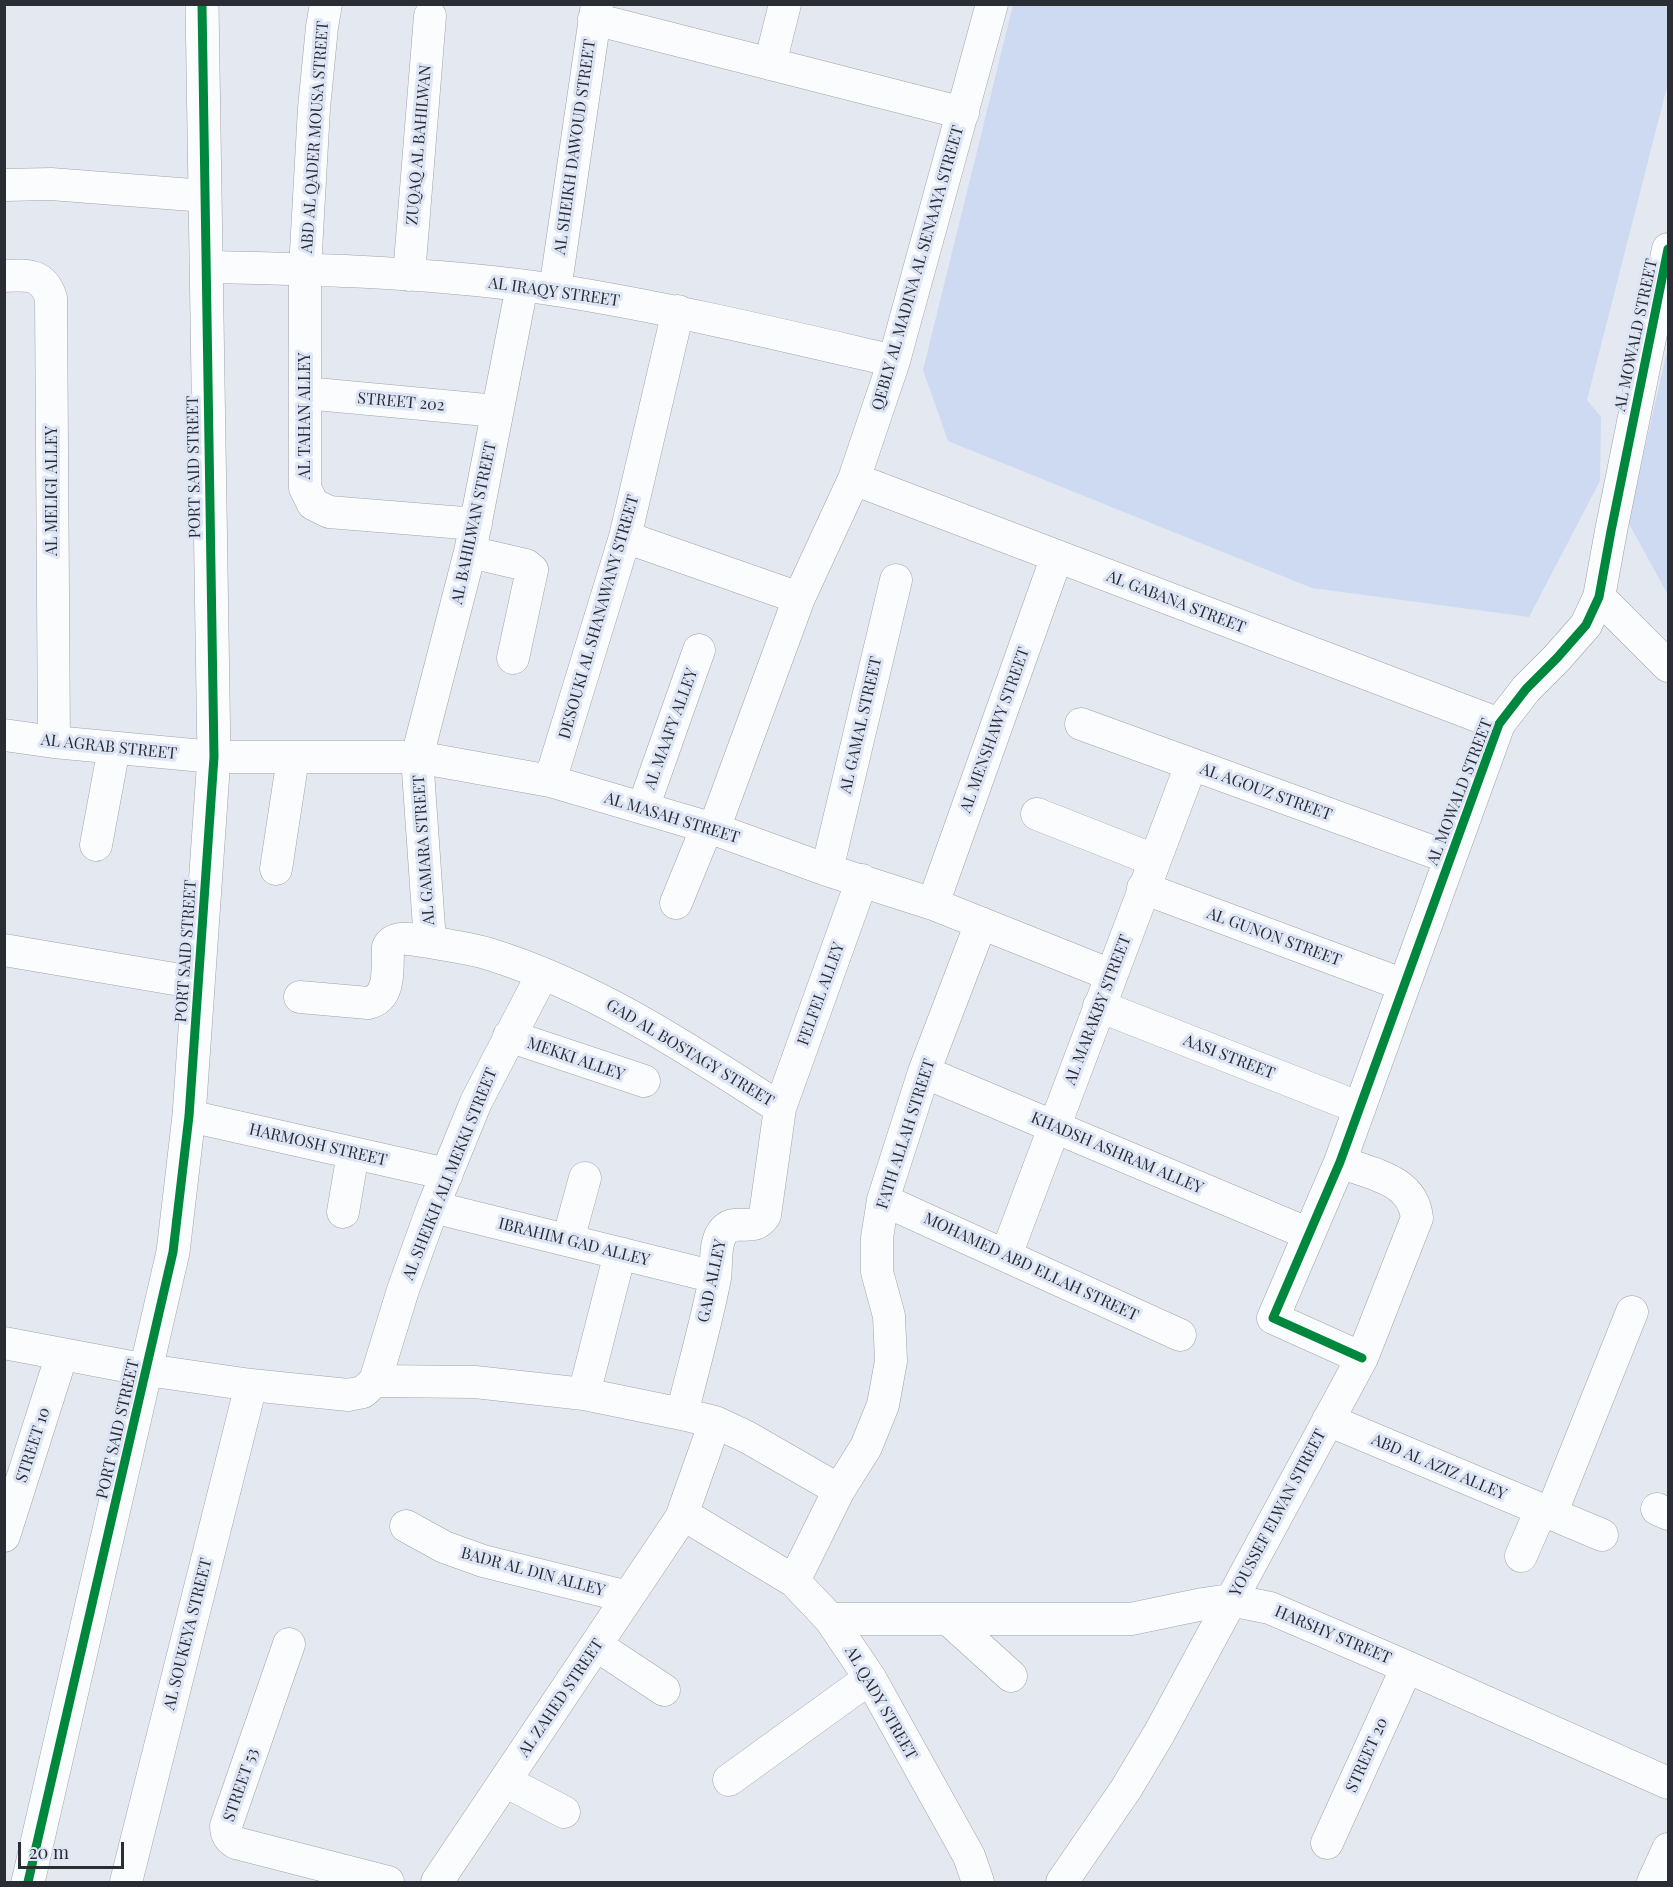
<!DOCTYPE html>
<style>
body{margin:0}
#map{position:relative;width:1673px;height:1887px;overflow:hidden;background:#e4e8f0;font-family:"Playfair Display",serif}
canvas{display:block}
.frame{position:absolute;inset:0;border:6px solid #2a2d33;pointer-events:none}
.scale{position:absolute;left:18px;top:1842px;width:106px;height:27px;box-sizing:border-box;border:3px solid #2a2d33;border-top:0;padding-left:8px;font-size:18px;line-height:21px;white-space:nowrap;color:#2a2d33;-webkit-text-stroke:4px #dee6f6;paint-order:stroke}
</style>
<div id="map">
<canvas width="1673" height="1887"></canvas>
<div class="frame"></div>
<div class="scale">20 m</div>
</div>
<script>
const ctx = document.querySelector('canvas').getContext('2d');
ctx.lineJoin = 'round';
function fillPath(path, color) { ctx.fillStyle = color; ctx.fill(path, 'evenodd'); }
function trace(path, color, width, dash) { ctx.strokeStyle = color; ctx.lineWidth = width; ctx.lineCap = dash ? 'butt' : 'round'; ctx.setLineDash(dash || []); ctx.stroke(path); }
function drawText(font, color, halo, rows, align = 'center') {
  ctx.font = font + ' "Playfair Display",serif'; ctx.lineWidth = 6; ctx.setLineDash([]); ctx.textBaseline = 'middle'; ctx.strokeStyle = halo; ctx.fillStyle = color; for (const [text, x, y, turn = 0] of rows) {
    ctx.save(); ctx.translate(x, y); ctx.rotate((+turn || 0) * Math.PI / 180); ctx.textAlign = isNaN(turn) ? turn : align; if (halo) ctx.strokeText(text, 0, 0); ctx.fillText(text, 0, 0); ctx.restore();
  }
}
const green = new Path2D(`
 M1013,5H1668V83L1587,400L1601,417L1600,481L1529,617L1312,588L948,441L923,370Z
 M1668,347V595L1628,522Z`);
const minor = new Path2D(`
 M326,4L322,27L314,108L305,269V488L313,504L329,512L476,524
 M594,19L963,113
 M770,64L785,4
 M4,185L51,184L205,196
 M207,267C323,269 441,273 556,290C670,308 782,335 894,361
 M409,275L430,16
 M4,276C27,275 43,273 51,298L54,742
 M555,290L597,4
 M305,393L497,411
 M854,479L1499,724
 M625,537L799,598
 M470,552L526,565L532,570L513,658
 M1599,597L1668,666
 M1081,724L1450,858
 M4,735L54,742L214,757H417L550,781L714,829L827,870L933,904L1111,975
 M550,781L625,537L678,311
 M643,808L699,650
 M1037,814L1154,860
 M714,829L799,598L854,479L894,361L992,4
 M96,845L114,748
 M276,869L293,758
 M827,870L896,580
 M1143,888L1404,985
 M676,903L707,827
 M933,904L1057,556
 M430,942C450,946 470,948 489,954C595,987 687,1048 780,1108
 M4,950L198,983
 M300,997L368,1003C392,998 387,966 388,947C395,933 417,941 430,942L417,757L470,552L522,286
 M1099,1006L1360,1108
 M509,1036L644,1081
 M924,1072L1309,1234
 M189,1116L447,1174
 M883,1200L1180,1335
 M433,1207L715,1277
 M343,1212L353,1153
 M568,1240L585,1178
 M1006,1255L1191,765
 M4,1343L147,1370L251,1385L348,1395L363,1392L375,1381L475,1382L584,1394L682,1414L715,1422L747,1437L839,1490
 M1362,1358L1273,1318L1340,1162L1499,724L1526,689L1557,658L1586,625L1599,597L1611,531L1668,249
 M375,1381L403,1290L433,1207L476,1102L542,975
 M584,1394L620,1253
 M682,1414C693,1369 706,1324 715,1278C717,1265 714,1245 722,1233C734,1215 753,1235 765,1215L780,1108L862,880
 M1328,1420L1602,1535
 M1657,1509L1668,1514
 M1551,1514L1632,1312
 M681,1518L715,1422
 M406,1526L444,1547L483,1561L628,1597
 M4,1536L62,1354
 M1521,1556L1541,1510
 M794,1581L839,1490L866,1447L883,1405L891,1361L889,1316L877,1272V1238L883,1200L924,1072L981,923
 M830,1619H1131L1203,1604L1230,1600L1270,1608L1407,1667L1668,1783
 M948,1619L1011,1676
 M289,1644L226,1826C226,1834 229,1839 236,1843L388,1882
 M596,1645L664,1690
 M729,1780L870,1678
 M505,1781L564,1812
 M1327,1843L1407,1667
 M126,1882L251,1385
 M437,1882L681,1518L686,1516L794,1581L830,1619L870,1678L969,1856L978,1882
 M1062,1882L1126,1789L1160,1732L1362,1358L1417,1218C1413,1179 1371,1174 1340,1162
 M1653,1882L1668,1849`);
const tertiary = new Path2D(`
 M28,1882L173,1252L189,1116L214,757L202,4`);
const cycleway = new Path2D(`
 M1362,1358L1273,1318L1340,1162L1499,724L1526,689L1557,658L1586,625L1599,597L1611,531L1668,249
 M28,1882L173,1252L189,1116L214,757L202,4`);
const streetNames = [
 ["ABD AL QADER MOUSA STREET",315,137,-86],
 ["ZUQAQ AL BAHILWAN",419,145,-85],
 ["AL SHEIKH DAWOUD STREET",575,147,-82],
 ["QEBLY AL MADINA AL SENAAYA STREET",918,268,-74],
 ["AL IRAQY STREET",554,292,8],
 ["AL MOWALD STREET",1636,335,-78],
 ["STREET 202",401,402,5],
 ["AL TAHAN ALLEY",305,416,-90],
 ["PORT SAID STREET",194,467,-91],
 ["AL MELIGI ALLEY",52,491,-90],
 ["AL BAHILWAN STREET",474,523,-78],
 ["AL GABANA STREET",1176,602,21],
 ["DESOUKI AL SHANAWANY STREET",599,617,-74],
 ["AL GAMAL STREET",861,725,-77],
 ["AL MAAFY ALLEY",671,729,-70],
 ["AL MENSHAWY STREET",995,730,-70],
 ["AL AGRAB STREET",109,747,6],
 ["AL AGOUZ STREET",1266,792,20],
 ["AL MOWALD STREET",1460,792,-69],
 ["AL MASAH STREET",672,818,17],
 ["AL GAMARA STREET",424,850,-94],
 ["AL GUNON STREET",1274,937,20],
 ["PORT SAID STREET",186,951,-86],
 ["FELFEL ALLEY",821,994,-70],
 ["AL MARAKBY STREET",1098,1010,-69],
 ["GAD AL BOSTAGY STREET",690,1053,31],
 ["AASI STREET",1229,1057,21],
 ["MEKKI ALLEY",576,1059,19],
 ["FATH ALLAH STREET",906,1134,-72],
 ["HARMOSH STREET",318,1145,13],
 ["KHADSH ASHRAM ALLEY",1117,1153,23],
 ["AL SHEIKH ALI MEKKI STREET",450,1174,-68],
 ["IBRAHIM GAD ALLEY",574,1242,14],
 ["MOHAMED ABD ELLAH STREET",1031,1267,25],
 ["GAD ALLEY",712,1281,-78],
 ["PORT SAID STREET",118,1429,-77],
 ["STREET 10",33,1445,-72],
 ["ABD AL AZIZ ALLEY",1439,1467,23],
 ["YOUSSEF ELWAN STREET",1278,1513,-62],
 ["BADR AL DIN ALLEY",533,1572,15],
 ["AL SOUKEYA STREET",188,1634,-76],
 ["HARSHY STREET",1333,1635,23],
 ["AL ZAHED STREET",561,1698,-56],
 ["AL QADY STREET",881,1703,60],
 ["STREET 20",1367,1755,-66],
 ["STREET 53",241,1785,-71]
];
fillPath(green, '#cddaf2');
trace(minor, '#a0a3aa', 33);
trace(tertiary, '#a0a3aa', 34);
trace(minor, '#fbfcfd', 32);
trace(tertiary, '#fbfcfd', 33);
trace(cycleway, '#00873e', 9);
drawText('16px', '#2a2d33', '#dee6f6', streetNames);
</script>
